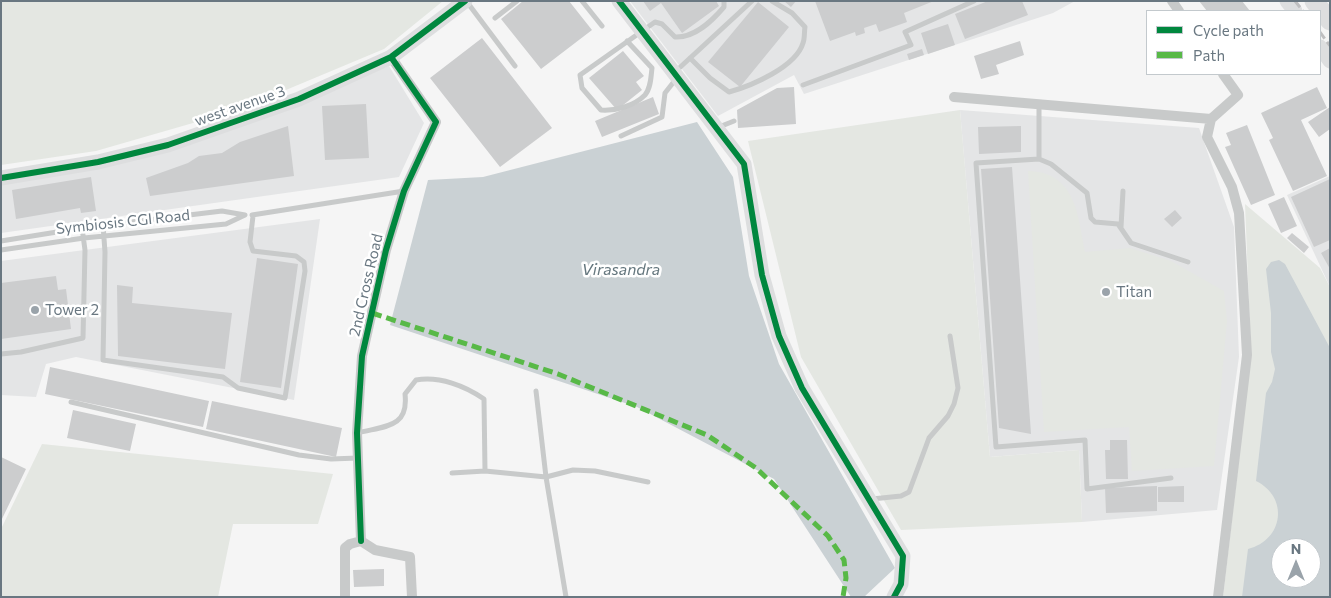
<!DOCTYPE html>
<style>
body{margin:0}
#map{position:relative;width:1331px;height:598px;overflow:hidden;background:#f5f5f5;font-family:Commissioner,sans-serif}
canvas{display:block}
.frame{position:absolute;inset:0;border:2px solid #697781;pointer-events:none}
.legend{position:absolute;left:1146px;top:10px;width:175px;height:65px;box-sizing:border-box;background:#fff;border:1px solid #c3c9cd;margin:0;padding:6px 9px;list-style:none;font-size:15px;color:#697781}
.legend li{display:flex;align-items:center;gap:10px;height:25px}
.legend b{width:25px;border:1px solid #c3c9cd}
.north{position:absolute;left:1271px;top:538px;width:50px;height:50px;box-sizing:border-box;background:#fff;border:1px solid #c3c9cd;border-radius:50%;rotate:0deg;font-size:14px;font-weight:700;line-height:20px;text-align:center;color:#697781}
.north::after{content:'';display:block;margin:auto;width:18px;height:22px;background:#9aa3aa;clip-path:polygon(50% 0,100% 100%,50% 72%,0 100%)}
</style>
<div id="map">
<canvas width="1331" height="598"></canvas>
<div class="frame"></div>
<ul class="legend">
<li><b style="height:6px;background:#00873e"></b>Cycle path</li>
<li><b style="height:6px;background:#58b947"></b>Path</li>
</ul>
<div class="north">N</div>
</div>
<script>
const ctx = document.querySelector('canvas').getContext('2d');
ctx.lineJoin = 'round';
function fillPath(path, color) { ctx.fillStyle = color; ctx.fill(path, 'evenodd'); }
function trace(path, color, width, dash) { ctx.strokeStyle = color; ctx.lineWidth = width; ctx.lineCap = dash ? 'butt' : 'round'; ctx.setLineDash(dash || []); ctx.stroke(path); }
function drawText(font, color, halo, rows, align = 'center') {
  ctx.font = font + ' Commissioner,sans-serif'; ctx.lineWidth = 5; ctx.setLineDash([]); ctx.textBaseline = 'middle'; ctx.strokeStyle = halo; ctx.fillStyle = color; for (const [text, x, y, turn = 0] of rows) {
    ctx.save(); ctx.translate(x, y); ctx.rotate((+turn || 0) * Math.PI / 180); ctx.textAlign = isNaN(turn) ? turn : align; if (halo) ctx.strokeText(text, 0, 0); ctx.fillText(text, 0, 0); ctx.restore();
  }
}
const built = new Path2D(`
 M630,1H1075L1053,13L804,94L794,75L718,116Z
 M389,66L424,123L399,177L1,233V182L99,167Z
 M960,110L1199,128L1234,227L1239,357L1217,510L1082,522L1079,450L990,457Z
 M1330,176V287L1287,195Z
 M320,219L294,400L76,357L46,364L36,397L1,395V261Z`);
const green = new Path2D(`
 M1,1H443L384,49L238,110L96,151L1,165Z
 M960,110L990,457L1079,450L1082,522L901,530L801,357L748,141Z
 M1028,171C1076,172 1078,216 1085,252L1130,248L1171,261L1224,291L1227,321L1214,466L1132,471L1129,427L1044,432Z
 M1245,204L1320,268L1330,287V597H1223L1251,355ZM1281,548H1311V578H1281Z
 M42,444L333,474L318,524H233L218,597H1V529Z`);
const water = new Path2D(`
 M697,122L733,177L749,276L779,364L895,568L864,597H851L774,479L637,407L390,325L428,180L483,177Z
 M1279,260L1285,264L1330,348V597H1242L1248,549C1284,540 1289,497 1256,481L1266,393L1272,382L1275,369L1271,352V313L1266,269L1271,262ZM1281,548H1311V578H1281Z`);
const building = new Path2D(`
 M523,1H569L592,30L541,69L501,19Z
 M643,1H716L719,6L682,33L661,3L650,11Z
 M784,1H796L791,7Z
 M815,1H934L904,13L907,22L879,32L876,24L864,28L865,33L856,36L855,32L830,41Z
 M988,1H1022L1028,15L965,39L955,14Z
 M1199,1H1242L1250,11H1207Z
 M758,2L789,27L740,87L708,62Z
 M948,24L955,45L928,54L921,33Z
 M482,38L552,128L500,167L430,78Z
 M1020,41L1024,55L996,65L999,74L981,79L974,56Z
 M922,49L924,55L909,60L907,54Z
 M623,51L644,76L636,82L642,90L617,110L589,78Z
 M794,87L796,124L738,128L737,110L777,88Z
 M1317,87L1327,108L1301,120L1327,176L1293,191L1269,140L1273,138L1261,113Z
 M653,97L659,114L602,137L595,121Z
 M366,104L369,158L325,160L322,106Z
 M1330,107V129L1319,137L1308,122Z
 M1247,125L1275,195L1251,205L1225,147L1231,145L1226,133Z
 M288,126L294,176L150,196L146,178L188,163L199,156L222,153L240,142Z
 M1021,126V152L979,154L978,127Z
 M1012,167L1031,434L999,428L981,169Z
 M91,177L96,211L81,213L80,208L16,219L12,190Z
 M1330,179V240L1314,247L1291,197Z
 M1284,197L1297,226L1281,233L1268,204Z
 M1175,210L1182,218L1172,227L1164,219Z
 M1292,233L1309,247L1304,253L1287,238Z
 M1330,248V269L1321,253Z
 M257,258L298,264L281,388L240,382Z
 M56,276L58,290L66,289L71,329L1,339V283Z
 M117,285L133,287L132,303L232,313L225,369L118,356Z
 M50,367L209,401L203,427L45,394Z
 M212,401L342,428L336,457L206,429Z
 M73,410L136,424L130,451L67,438Z
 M1110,440H1127L1128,479H1106L1105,450H1110Z
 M1,457L26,469L1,521Z
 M1157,486V511L1106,513L1105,488Z
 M1184,486V502H1158V487Z
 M384,569V586L354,587L353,570Z`);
const lane = new Path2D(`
 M582,1L602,26
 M467,2L515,66
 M495,18L517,1
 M627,41L652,68C651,76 651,88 645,95C634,106 616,111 601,110L582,88L580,75L655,22L662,24L675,37C695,38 712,21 724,7V1
 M690,58L710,78L729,92C751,86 796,67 803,43C805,38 804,32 805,27L792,13L772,1
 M676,71L752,1
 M803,85L911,45L905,32L974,1
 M1039,104V159L976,163L996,447L1085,440L1087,489L1171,478
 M719,127L734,121
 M621,136L662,117L665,93L676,79
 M1039,159L1051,164L1087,193L1091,218L1095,222L1118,224L1131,243L1188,262
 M252,215L404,191
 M103,225L105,252L103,360L223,377L238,388L285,398L305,271L304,262L296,256L253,251L250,242L253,216
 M1121,227L1123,191
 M1,241L82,228L222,211L245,215L226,224L84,238L1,250
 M1,354L21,352L83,338L85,250L82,228
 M536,391L546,477L566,597
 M71,402L299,455L331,459L358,458
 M357,433C383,426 409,429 405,394L416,380C440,376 465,386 484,399L485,471
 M452,473L485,471L546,477L573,470L595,471L648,482
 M872,499L901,496L909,492L929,438L948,416L954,404L958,388L950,336`);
const street = new Path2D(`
 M1172,1L1179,11
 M954,97L1211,119L1238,95L1223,74
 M1211,119L1207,137L1232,187L1239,213L1247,355L1218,597
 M361,541L357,433L362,356L386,250L404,191L436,122L391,57
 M361,541L375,550L410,557L412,597
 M345,597V548L350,544L361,541`);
const secondary = new Path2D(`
 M619,1L744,164L762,275L779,336L802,388L903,556L901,584L894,597
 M1287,1L1295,11
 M1320,47L1330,61
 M1,178L98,162L168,145L299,99L391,57L465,1`);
const highway = new Path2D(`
 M1314,1L1330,21`);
const rail = new Path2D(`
 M1295,1L1303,11
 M1320,32L1330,46`);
const quiet = new Path2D(`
 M372,313L558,374L707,435L756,468L828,536L844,560L846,578L843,597`);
const cycleway = new Path2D(`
 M619,1L744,164L762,275L779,336L802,388L903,556L901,584L894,597
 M1,178L98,162L168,145L299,99L391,57L465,1
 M361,541L357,433L362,356L386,250L404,191L436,122L391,57`);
const markers = [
 [1106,292,5,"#9aa3aa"],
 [35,310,5,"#9aa3aa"]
];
const streetNames = [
 ["west avenue 3",240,106,-19],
 ["Symbiosis CGI Road",123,222,-6],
 ["2nd Cross Road",366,285,-77]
];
const poiNames = [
 ["Titan",1116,292],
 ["Tower 2",45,310]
];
const waterNames = [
 ["Virasandra",621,270]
];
fillPath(built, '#e4e5e6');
fillPath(green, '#e4e7e2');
fillPath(water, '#cad1d4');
fillPath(building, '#cccdce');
trace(lane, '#c8caca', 5);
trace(street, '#c8caca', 10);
trace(secondary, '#dddedf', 15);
trace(highway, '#dddedf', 19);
trace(rail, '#bfbfc0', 3, [8, 4]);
trace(quiet, '#58b947', 5, [10, 5]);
trace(cycleway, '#00873e', 6);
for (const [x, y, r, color] of markers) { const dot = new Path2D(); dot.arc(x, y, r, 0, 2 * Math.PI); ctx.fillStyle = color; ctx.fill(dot); trace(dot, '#fff', 2); }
drawText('15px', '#697781', '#fff', streetNames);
drawText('15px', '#697781', '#fff', poiNames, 'left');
drawText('italic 16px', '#65777e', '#fff', waterNames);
</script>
